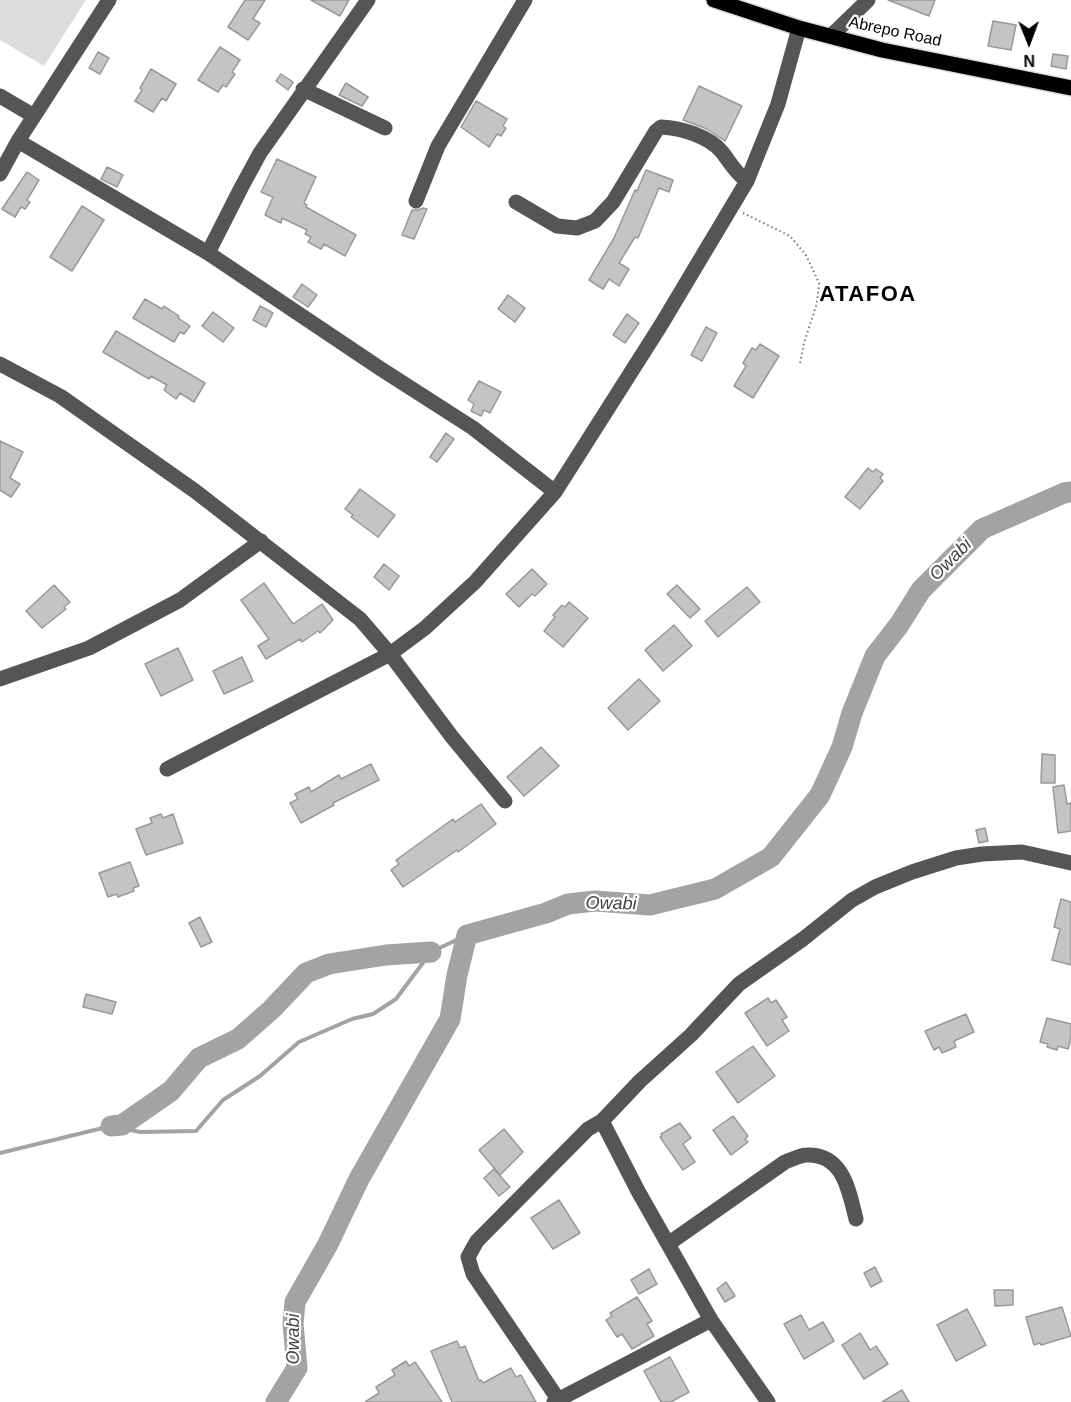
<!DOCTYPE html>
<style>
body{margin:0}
#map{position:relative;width:1071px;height:1402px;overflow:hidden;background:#fff;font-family:Helvetica,sans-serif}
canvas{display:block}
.north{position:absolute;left:999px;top:12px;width:60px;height:60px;-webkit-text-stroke:4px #fff;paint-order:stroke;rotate:179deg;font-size:16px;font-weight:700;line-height:24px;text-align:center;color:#000}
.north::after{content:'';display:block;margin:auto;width:21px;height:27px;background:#000;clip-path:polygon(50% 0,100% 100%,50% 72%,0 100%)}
</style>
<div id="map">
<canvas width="1071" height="1402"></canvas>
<div class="north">N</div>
</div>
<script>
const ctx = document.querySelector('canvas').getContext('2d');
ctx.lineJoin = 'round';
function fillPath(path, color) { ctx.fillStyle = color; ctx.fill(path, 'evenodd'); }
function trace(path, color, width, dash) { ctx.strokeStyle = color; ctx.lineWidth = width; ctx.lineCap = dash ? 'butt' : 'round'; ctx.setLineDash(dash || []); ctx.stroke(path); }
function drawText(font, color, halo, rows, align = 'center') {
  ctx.font = font + ' Helvetica,sans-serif'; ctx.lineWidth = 4.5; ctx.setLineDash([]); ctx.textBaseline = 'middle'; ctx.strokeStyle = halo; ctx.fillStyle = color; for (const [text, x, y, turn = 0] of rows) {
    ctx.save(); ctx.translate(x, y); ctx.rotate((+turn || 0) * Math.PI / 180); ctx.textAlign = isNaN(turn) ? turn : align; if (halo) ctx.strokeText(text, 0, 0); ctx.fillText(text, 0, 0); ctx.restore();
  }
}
const green = new Path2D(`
 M0,0H86L44,66L0,40Z`);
const stream = new Path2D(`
 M0,1153L111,1126L140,1132L196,1131L223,1100L260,1076L299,1042L352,1019L373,1014L396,999L431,952L467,935`);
const river = new Path2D(`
 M111,1126L122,1125L171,1091L199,1058L238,1039L272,1009L306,973L329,964L386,955L431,952
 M276,1402L297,1368L293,1324L295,1302L328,1244L359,1179L450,1019L457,975L467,935L546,913L568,904L595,901L650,905L715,889L771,857L820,795L842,747L852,713L875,656L899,625L921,590L982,529L1064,493L1071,492`);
const building = new Path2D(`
 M245,0H265L253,19L260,23L248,40L228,27Z
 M311,0H349L340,16Z
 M888,0H935L929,16Z
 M993,21L1016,25L1011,50L988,46Z
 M220,47L240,60L232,72L235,74L226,87L223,85L218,92L198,80Z
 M98,52L109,58L100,74L89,68Z
 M1053,54L1068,56L1066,69L1051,66Z
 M151,69L176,84L166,101L162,98L153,112L135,101L142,90L140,88Z
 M281,74L293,82L288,90L276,81Z
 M346,83L368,97L362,106L339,95Z
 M699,86L742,106L725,141L707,129L683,120Z
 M476,101L507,119L503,126L506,128L501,136L497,134L489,147L461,127Z
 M277,159L316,177L304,203L307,205L306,207L356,235L345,256L324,244L321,249L308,242L311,237L305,234L307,230L282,218L281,223L265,215L273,197L261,192Z
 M107,167L123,175L117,187L101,179Z
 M646,170L673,180L669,192L659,188L638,238L635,237L619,263L629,269L619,286L609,279L603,289L589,280L614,238L635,190L637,191Z
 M27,172L39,180L27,200L30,202L25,209L21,207L15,217L2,209Z
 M82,206L104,220L72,271L50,257Z
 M423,208L427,209L414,239L402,235L412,210H418Z
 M302,284L317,295L308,307L293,297Z
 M508,295L525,308L515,322L498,309Z
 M145,299L162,309L164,306L179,316L178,318L190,326L184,334L180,332L174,342L133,318Z
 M260,306L273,313L266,327L253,320Z
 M213,312L234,328L223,342L202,326Z
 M627,314L639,323L625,343L613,335Z
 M706,327L717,333L702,361L691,355Z
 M116,331L205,383L194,402L180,393L176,399L164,390L167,385L151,376L149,379L103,352Z
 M760,344L779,356L753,398L734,386L746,366L743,363L752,348L756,350Z
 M479,381L501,392L490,413L484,410L481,416L471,411L474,404L468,400Z
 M446,433L454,439L437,462L430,457Z
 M0,441L23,452L10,478L20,484L11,497L0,490Z
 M868,468L873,472L876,469L883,474L880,478L883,481L860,509L845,497Z
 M360,489L395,515L378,537L351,517L353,515L345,509Z
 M384,564L399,576L389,590L374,577Z
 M532,569L547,584L535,596L532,594L519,607L506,594Z
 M264,583L293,624L322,604L333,620L320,633L318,631L302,642L300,639L266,659L258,646L269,639L241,600Z
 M54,585L70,602L64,607L66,609L42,628L26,611Z
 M677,585L700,609L690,618L667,594Z
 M747,587L760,602L718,637L705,621Z
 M569,602L588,618L563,647L544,631L555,617L553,615L562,605L565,607Z
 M674,625L692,646L663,671L645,650Z
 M178,648L193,680L161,696L145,664Z
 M242,657L253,681L224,694L213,671Z
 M639,679L660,701L628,730L608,708Z
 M541,747L559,766L524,796L507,777Z
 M1042,754L1055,755V783H1041Z
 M371,764L379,780L333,803L334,805L301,823L290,803L298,799L295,794L309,787L311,792L339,775L341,779Z
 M1064,785L1067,804L1071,803V831L1058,833L1053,787Z
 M481,804L496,824L458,852L457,850L403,887L391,870L399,864L396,860L453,819L455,822Z
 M161,814L163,818L173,814L183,843L146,855L136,829L152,823L150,818Z
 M985,828L988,841L979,843L976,830Z
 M130,862L139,886L133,888L134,891L118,897L117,894L108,897L99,873Z
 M1061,899L1071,902V965L1052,960L1060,929L1054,927Z
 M200,917L212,942L201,947L189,923Z
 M86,994L116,1002L112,1014L83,1007Z
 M768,998L771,1003L776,1000L787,1017L782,1020L789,1031L767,1046L745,1013Z
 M966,1014L974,1032L954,1041L956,1047L942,1053L939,1047L934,1050L925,1031Z
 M1047,1018L1071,1024V1038L1068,1049L1058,1046L1057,1050L1047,1047L1048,1044L1040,1042Z
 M753,1046L775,1076L738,1103L716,1072Z
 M733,1116L748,1136L745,1139L748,1142L731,1155L713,1130Z
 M680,1123L691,1138L683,1144L695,1162L683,1170L660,1137L662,1136L661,1134Z
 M504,1129L523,1152L500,1175L479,1150Z
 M494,1169L510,1187L499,1196L484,1178Z
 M559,1200L580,1233L553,1249L531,1218Z
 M875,1267L882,1281L871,1287L864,1273Z
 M649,1269L657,1284L639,1294L631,1280Z
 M726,1282L735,1296L725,1302L717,1289Z
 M994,1290H1013V1305L995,1306Z
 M637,1297L652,1321L647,1324L654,1336L632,1349L622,1334L617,1337L606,1320L612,1316L610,1313Z
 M1062,1307L1071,1336L1041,1345L1040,1343L1034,1345L1026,1317Z
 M967,1309L986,1345L956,1361L937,1325Z
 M801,1315L809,1330L823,1322L834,1341L804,1359L784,1324Z
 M860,1333L870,1350L876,1346L888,1364L864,1379L842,1345Z
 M457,1341L460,1348L465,1346L479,1381L481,1380L483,1383L511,1368L516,1377L521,1375L536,1402H452L431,1351Z
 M670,1357L689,1392L671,1402H661L644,1371Z
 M406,1361L409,1366L415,1362L442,1402H365L379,1393L376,1387L395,1375L392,1370Z
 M902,1390L909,1402H882Z`);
const path = new Path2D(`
 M743,213L790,236L806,255L819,283L817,303L804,343L800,364`);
const minor = new Path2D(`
 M831,36L868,0
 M303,89L385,128
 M0,96L34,116
 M18,141L208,253L381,369L473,428L555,492
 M0,174L18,141L109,0
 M416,201L438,146L525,0
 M516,202L557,226L577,228L595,221L613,202L656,131L661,127C681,128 709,136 722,152C730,162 735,173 747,181
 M208,253L241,188L260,153L368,0
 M0,364L60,396L195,491L360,619L390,654L452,737L505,801
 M0,679L89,648L180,600L261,541
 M167,769L390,654L425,628L475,582L555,492L661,325L747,181L778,104L799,28
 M602,1121L638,1191L711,1320L768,1402
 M668,1244L785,1162C791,1160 800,1155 807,1155C844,1154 849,1192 856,1219
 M554,1402L711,1320
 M560,1402L473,1274L468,1257L477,1241L588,1129L602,1121L640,1081L691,1035L739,984L803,939L852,900L875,887L912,872L956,858L982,854L1022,852L1071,863`);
const major = new Path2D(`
 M714,0L799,28L882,50L1071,88`);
const streetNames = [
 ["Abrepo Road",895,32,12]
];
const waterNames = [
 ["Owabi",951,560,-45],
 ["Owabi",611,904,1],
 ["Owabi",294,1339,-90]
];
const districtNames = [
 ["ATAFOA",868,295]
];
fillPath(green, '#dcdcdc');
trace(stream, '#a3a3a3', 4);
trace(river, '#a3a3a3', 21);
fillPath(building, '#c4c4c4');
trace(building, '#999', 1.5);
trace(major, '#dbdbdb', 18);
trace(path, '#777', 2, [1.5, 3]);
trace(minor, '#555', 15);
trace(major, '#000', 15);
drawText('16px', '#000', '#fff', streetNames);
drawText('italic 18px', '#444', '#fff', waterNames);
ctx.letterSpacing = '1.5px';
drawText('bold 22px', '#000', '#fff', districtNames);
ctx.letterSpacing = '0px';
</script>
